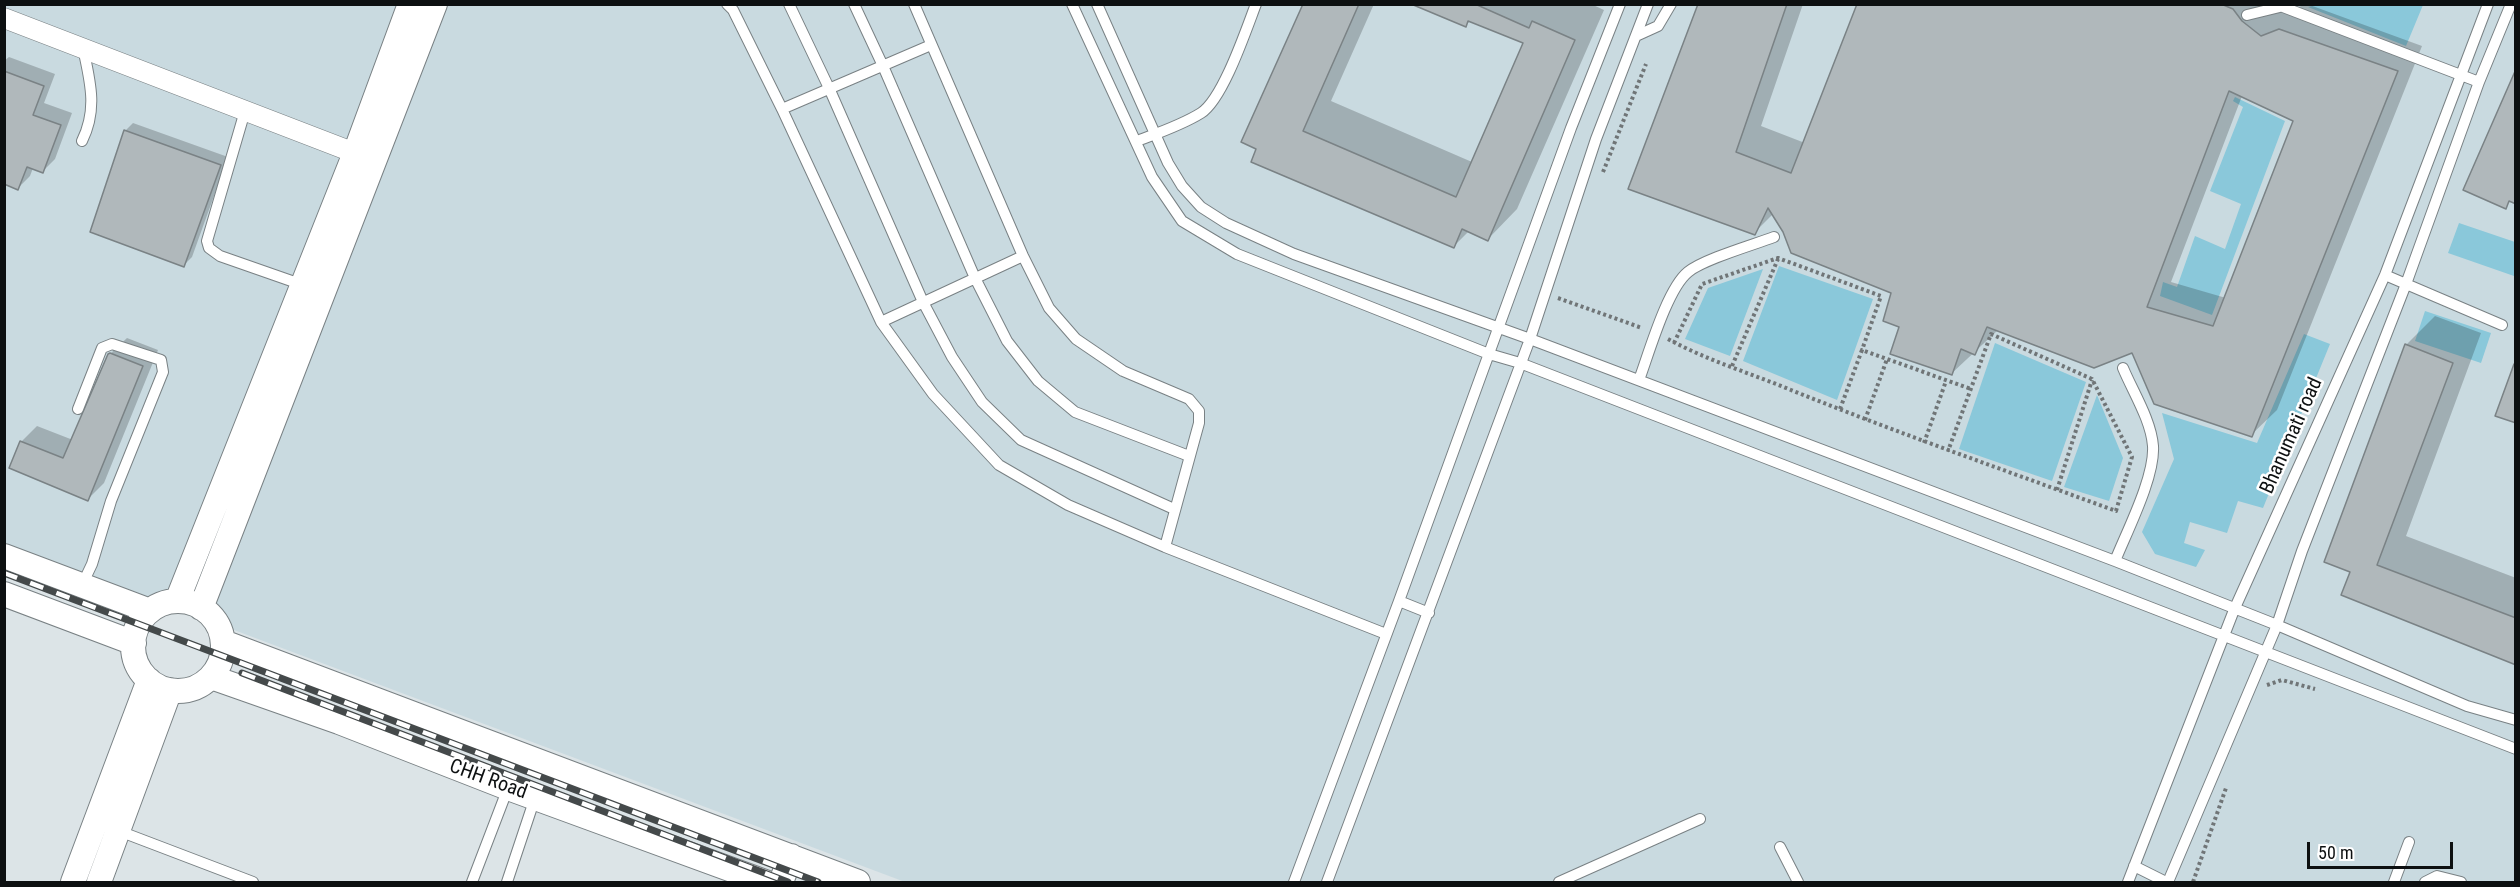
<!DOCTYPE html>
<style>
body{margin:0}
#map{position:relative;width:2520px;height:887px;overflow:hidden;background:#dce4e7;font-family:"Roboto Condensed",sans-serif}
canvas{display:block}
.frame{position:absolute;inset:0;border:6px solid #0d1011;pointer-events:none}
.scale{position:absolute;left:2307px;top:842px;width:146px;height:27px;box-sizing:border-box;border:3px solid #0d1011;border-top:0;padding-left:8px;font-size:18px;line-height:21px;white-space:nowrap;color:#0d1011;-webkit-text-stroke:4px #fff;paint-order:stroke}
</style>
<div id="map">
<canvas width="2520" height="887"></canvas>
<div class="frame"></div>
<div class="scale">50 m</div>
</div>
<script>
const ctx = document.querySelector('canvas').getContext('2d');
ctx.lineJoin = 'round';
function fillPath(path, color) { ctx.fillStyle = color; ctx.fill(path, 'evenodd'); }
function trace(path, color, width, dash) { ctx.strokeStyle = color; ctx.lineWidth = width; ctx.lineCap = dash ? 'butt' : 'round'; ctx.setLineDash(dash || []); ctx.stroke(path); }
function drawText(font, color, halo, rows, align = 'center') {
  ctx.font = font + ' "Roboto Condensed",sans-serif'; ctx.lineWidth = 5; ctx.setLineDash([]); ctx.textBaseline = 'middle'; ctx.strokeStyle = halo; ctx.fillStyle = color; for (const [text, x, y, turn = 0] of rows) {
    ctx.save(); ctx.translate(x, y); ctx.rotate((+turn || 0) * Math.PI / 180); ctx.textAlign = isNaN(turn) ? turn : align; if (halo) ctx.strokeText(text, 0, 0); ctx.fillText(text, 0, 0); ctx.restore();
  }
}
const built = new Path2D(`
 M4,5H2515V882H905L5,544Z`);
const green = new Path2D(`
 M2320,4H2423V5L2406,46L2308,7Z
 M2235,97L2285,121L2212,315L2160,296L2163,282L2177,287L2195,236L2225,249L2241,204L2210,191L2243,107L2233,101Z
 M2459,223L2515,242L2514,276L2448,253Z
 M1779,266L1873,299L1837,400L1743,361Z
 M1763,269L1730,356L1685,339L1708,288Z
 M2425,311L2491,333L2481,363L2415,341Z
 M2304,334L2330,344L2263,508L2238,501L2227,533L2190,522L2184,543L2205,550L2196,567L2155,554L2142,532L2174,459L2162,413L2257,443Z
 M1995,343L2086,382L2052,481L1959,449Z
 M2097,395L2123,458L2109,501L2064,487Z`);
const shadow = new Path2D(`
 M1304,4H1374L1331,101L1472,162L1525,42L1470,21L1466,25L1416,6V4H1591L1604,10L1517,209L1488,239L1469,231L1454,246L1253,162Z
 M1700,4H1803L1761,126L1805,143L1858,4H2278L2287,11L2307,4L2422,46L2277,410L2251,435L2133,351L1998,330L1951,374L1893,292L1784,231L1773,214L1754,233ZM2242,96L2295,121L2226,298L2171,282Z
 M9,57L55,74L44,103L72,113L55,159L43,171L33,168L30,176L18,188L4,183V61Z
 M133,123L228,157L192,257L184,265L125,131Z
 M2435,316L2481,333L2406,536L2516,578V664L2352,571L2406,345Z
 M127,338L158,350L104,483L88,499L21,442L37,426L73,440L109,355Z`);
const building = new Path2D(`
 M1303,4H1359L1303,131L1456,197L1523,43L1468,21L1466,27L1411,4H1475L1529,28L1532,21L1575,40L1488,241L1462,229L1454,248L1251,162L1256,149L1241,142Z
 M1698,4H1787L1736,152L1791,173L1857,4H2221L2233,9L2242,21L2261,36L2279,29L2398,71L2252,437L2154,404L2132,353L2094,368L1987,327L1975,355L1961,349L1952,375L1890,354L1899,327L1883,321L1891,293L1791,253L1783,232L1768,208L1755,235L1628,189ZM2229,91L2293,121L2213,326L2147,307Z
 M2516,69V204L2509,201L2506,209L2463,190Z
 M4,71L44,86L33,115L61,125L43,173L27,167L18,190L4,184Z
 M124,130L221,165L184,267L90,232Z
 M2405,344L2453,363L2377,565L2516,618V665L2341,595L2350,572L2324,562Z
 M110,353L143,366L88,501L9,468L20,441L63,458L108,354Z
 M2514,364L2516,365V423L2495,416Z`);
const path = new Path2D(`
 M1603,172L1646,64
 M1558,298L1642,328
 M1668,339C1706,360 1750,373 1791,390C1898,433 2007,471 2116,511L2132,457L2092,379L1991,334L1948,451
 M1674,343L1702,284L1778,258L1881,296L1862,350
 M1732,366L1778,259
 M1840,409L1862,350L1971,389
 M1865,420L1887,359
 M1924,443L1946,381
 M2057,490L2092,380
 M2267,685L2282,680L2315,689
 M2193,882L2226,788`);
const service = new Path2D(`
 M727,4L733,10L782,109L881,322L933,394L999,465L1068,505L1165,547L1386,634
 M789,4L829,88L923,302L952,357L982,402L1021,440L1174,509
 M854,4L883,66L975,278L1007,341L1038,381L1075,412L1189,456
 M914,4L1023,256L1049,308L1076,339L1123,371L1189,399L1199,411V423L1165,547
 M1072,4L1152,177L1182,221L1237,254L1489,354L1520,363L2516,749
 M1097,4L1168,163L1182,186L1201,207L1226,223L1294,254L1530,339L2115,561L2277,625L2467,706L2516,720
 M2283,7L2479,82
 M2247,15L2288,5
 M1636,36L1658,26L1671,4
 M782,109L931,45
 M245,111L207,241L209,248L220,256L303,285
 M82,141C98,109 90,81 83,48
 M1137,141C1158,133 1182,125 1201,113C1223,99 1246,30 1256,4
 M2385,275L2502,325
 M881,322L1023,256
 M1639,380C1649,353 1667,289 1688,272C1704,259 1753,245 1774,237
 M78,409L102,348L112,344L161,360L163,372L111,501L92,564L82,585
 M2115,561C2127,531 2155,477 2153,446C2151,420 2133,392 2123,368
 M1399,601L1429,613
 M119,831L253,882
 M1780,847L1798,882
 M2134,866L2166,882
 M472,882L508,788
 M507,882L535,798
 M1294,882L1399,601L1571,128L1620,4
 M1327,882L1530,339L1596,139L1648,4
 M1559,882L1700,819
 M2128,882L2234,610L2385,275L2488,4
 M2168,882L2277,625L2302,551L2406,284L2479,82L2511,4
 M2394,882L2409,842
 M2425,882L2437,876L2461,882`);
const minor = new Path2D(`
 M4,18L355,153L370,154`);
const tertiary = new Path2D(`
 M4,556L150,611
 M4,594L134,643
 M177,601L355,153L410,4
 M133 646a45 45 0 1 1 90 0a45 45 0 1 1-90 0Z
 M201,608L435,4
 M223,642L858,882
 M211,677L339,722L508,788L765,882
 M73,882L149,680
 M99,882L170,690
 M781,882L791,856`);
const rail = new Path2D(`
 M4,573L818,882
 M242,673L788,882`);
const streetNames = [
 ["Bhanumati road",2292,436,-66],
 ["CHH Road",488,780,20]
];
fillPath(built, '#c9dae0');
fillPath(green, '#8ac8da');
fillPath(shadow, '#0003');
fillPath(building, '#b0b8bb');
trace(building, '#7a8285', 1.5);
trace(service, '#798184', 12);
trace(minor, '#798184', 21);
trace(tertiary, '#798184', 26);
trace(path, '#707577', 4, [3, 3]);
trace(service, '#fff', 10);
trace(minor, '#fff', 20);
trace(tertiary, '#fff', 24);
trace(rail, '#44494a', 7);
trace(rail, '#fff', 4.5, [14]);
drawText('20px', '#0d1011', '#fff', streetNames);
</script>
